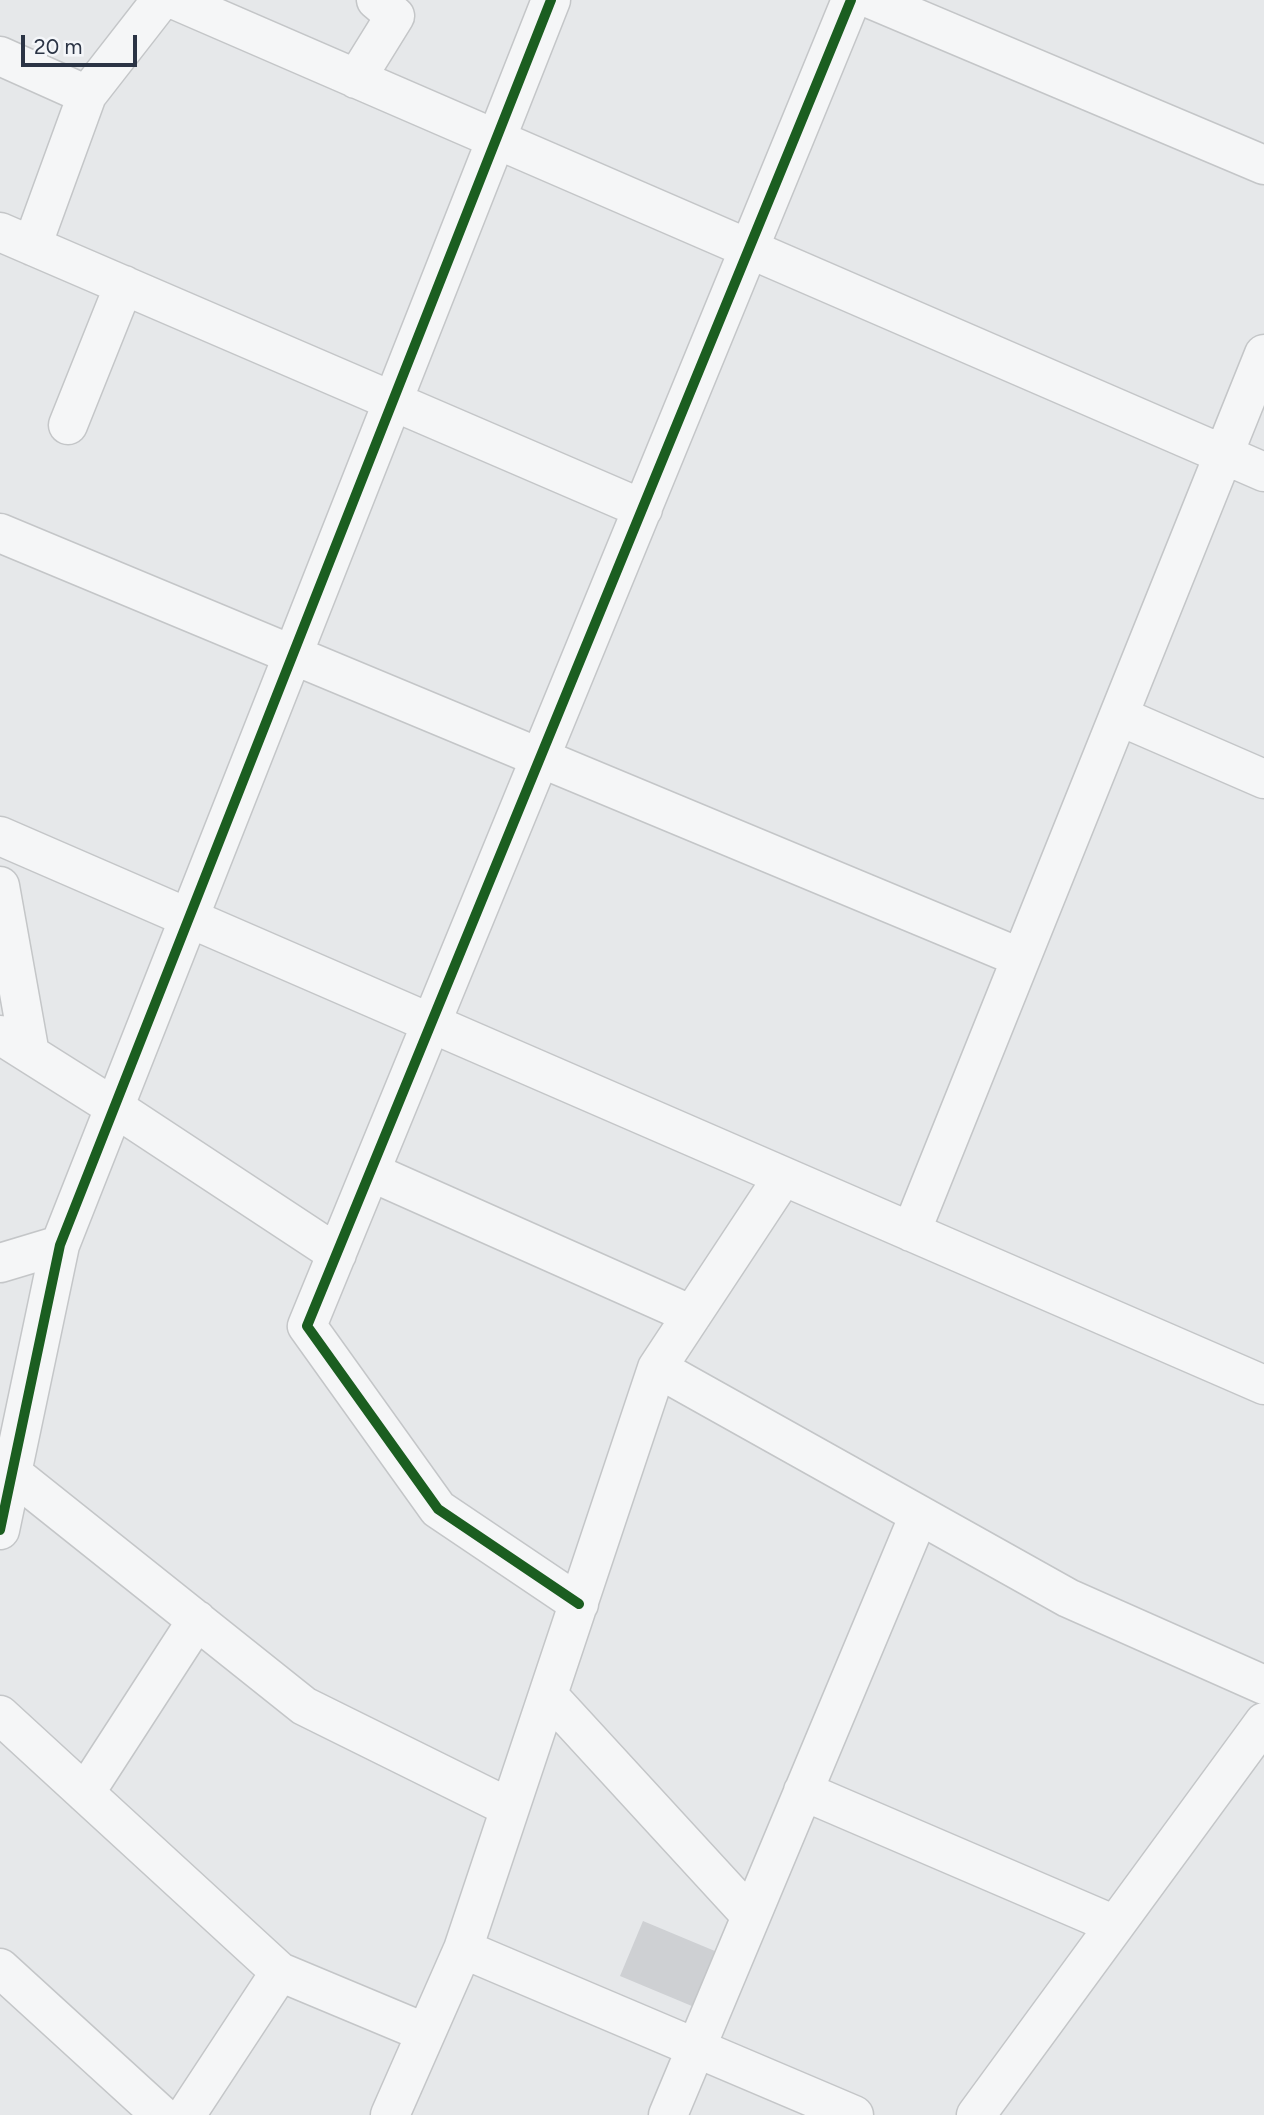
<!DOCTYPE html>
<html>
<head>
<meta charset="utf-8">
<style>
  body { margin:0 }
  #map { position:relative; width:1264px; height:2115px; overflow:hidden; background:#e6e8ea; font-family:Figtree,sans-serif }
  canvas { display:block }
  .scale { position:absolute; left:21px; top:35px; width:116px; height:32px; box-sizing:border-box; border:4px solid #2b3445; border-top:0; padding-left:9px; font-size:21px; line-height:24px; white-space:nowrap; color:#2b3445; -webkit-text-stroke:5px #f4f6f9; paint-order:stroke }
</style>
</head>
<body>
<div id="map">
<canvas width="1264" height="2115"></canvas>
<div class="scale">20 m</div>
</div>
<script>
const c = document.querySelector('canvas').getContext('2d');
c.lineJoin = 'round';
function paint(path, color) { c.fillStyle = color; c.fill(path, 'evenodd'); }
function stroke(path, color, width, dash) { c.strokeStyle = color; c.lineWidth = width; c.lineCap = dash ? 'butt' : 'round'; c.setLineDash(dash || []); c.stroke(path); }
paint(new Path2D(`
  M 643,1921 L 722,1954 L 699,2009 L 620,1976 Z`), '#ced0d3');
const minor = new Path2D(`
  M 175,0 L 1264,472
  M 873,0 L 1264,165
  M 0,56 L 87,95
  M 356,79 L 395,16 L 376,0
  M 0,232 L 643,509
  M 32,246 L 87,95 L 161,0
  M 68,425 L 124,285
  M 0,533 L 1021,958
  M 1119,716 L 1264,779
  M 0,836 L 1264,1385
  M 0,886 L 30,1054
  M 0,1035 L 114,1107 L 337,1254
  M 371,1172 L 692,1315
  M 911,1232 L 1264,354
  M 0,1263 L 60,1245
  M 657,1368 L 1068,1598 L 1264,1685
  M 12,1473 L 304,1706 L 510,1808
  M 0,1530 L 60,1245 L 551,0
  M 579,1604 L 438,1509 L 307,1326 L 851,0
  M 548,1695 L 751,1916
  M 0,1715 L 280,1972 L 426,2033
  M 803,1791 L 1115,1925
  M 85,1793 L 197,1620
  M 463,1949 L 854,2115
  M 0,1968 L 161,2115
  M 186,2115 L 280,1972
  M 390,2115 L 463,1949 L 657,1368 L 783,1177
  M 668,2115 L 919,1515
  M 976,2115 L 1264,1722`);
stroke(minor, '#c4c6c8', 41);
stroke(minor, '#f5f6f7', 38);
stroke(new Path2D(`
  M 0,1530 L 60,1245 L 551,0
  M 579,1604 L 438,1509 L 307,1326 L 851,0`), '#1b5e20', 10);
</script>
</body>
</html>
